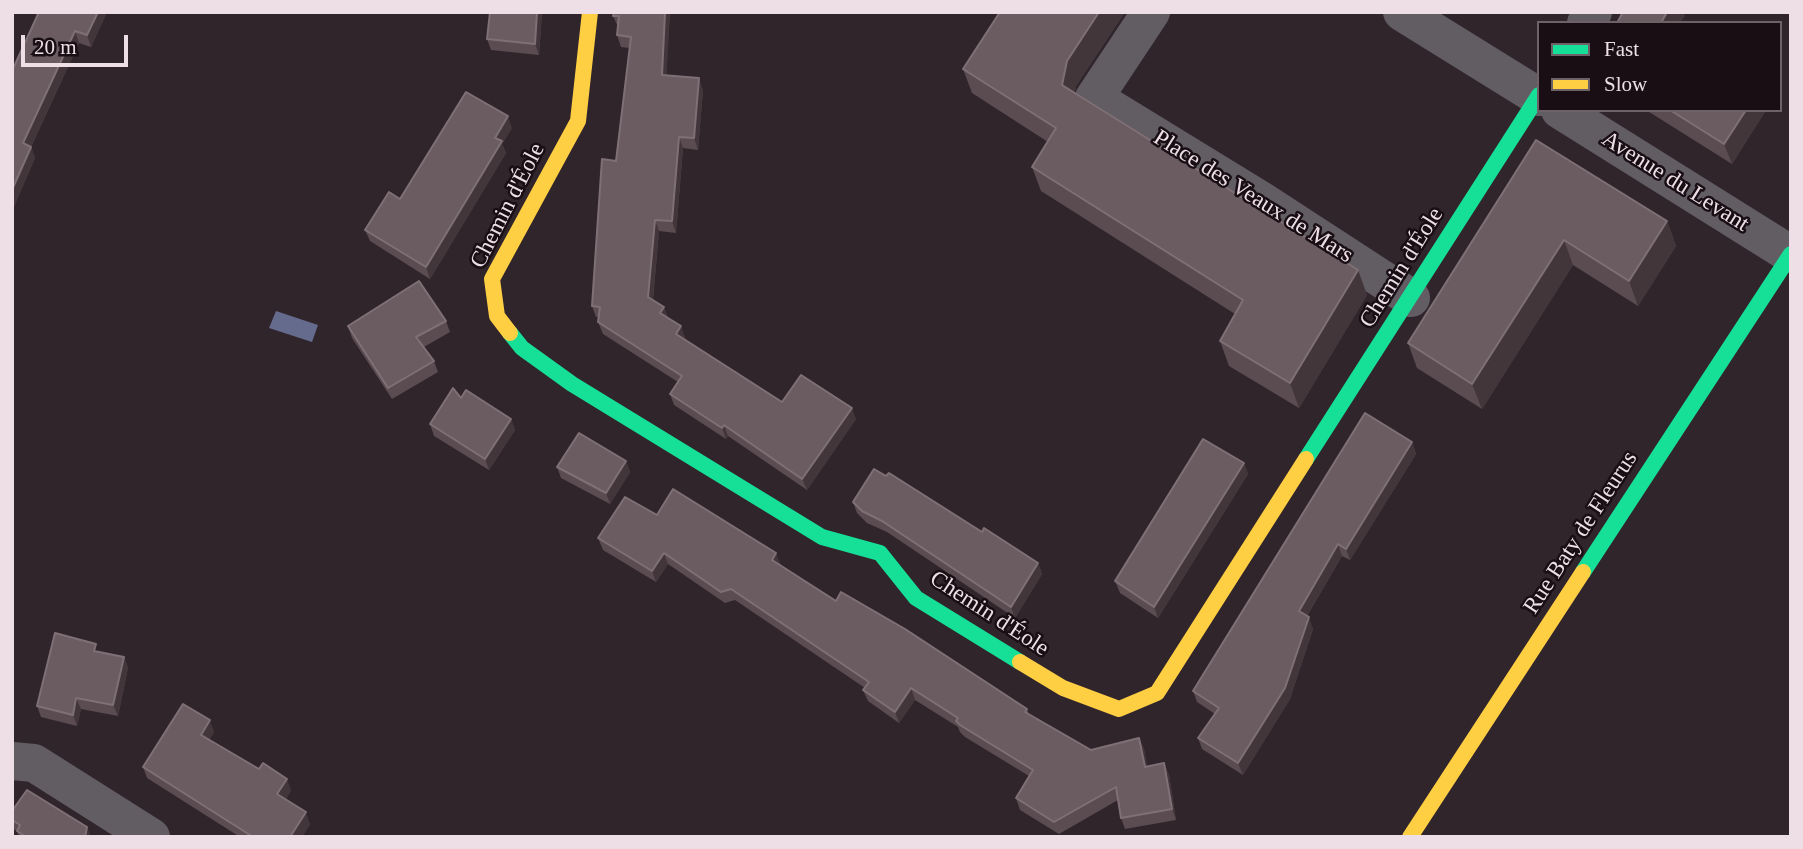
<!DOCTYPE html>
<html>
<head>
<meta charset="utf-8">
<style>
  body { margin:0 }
  #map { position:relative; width:1803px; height:849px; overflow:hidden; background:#31252c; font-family:Georgia,serif }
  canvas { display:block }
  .frame { position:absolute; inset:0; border:14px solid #eedfe7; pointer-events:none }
  .legend { position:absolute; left:1537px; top:21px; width:245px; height:91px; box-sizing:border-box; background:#180e13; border:2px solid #6e6268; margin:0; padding:9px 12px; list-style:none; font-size:21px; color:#eedfe7 }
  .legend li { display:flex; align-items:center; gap:14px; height:35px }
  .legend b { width:35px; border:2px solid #6e6268 }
  .scale { position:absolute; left:21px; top:35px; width:107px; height:32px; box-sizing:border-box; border:4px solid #eedfe7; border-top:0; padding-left:9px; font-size:21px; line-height:24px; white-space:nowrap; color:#eedfe7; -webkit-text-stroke:5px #180e13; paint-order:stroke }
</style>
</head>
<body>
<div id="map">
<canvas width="1803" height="849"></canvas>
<div class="frame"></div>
<ul class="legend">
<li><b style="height:9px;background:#16e098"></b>Fast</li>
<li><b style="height:9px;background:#ffcf43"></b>Slow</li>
</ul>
<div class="scale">20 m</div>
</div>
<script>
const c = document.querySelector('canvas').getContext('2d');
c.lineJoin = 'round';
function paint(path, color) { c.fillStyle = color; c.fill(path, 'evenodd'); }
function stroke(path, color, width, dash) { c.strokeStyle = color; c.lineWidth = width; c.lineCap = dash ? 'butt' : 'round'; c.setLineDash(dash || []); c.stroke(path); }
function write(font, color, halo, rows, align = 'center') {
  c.font = font + ' Georgia,serif'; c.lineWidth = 5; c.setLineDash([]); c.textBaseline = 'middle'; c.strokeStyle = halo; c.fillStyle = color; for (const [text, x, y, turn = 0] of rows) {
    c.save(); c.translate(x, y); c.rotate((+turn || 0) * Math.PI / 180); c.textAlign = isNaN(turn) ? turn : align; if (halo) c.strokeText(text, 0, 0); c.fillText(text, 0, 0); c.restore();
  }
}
paint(new Path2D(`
  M 276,311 L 318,325 L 312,342 L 269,328 Z`), '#656b8d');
stroke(new Path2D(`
  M 1151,12 L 1094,98 L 1262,201 L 1411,298
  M 1402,12 L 1539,97
  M 1586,23 L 1593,12
  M 1560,110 L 1790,254
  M 12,761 L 34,763 L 151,837`), '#615d63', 38);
stroke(new Path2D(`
  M 510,333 L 522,348 L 572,384 L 822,537 L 880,553 L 916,598 L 1020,662
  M 1306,459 L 1539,95
  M 1583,572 L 1791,254`), '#16e098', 16);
stroke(new Path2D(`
  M 510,333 L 497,316 L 492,279 L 578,121 L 590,12
  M 1020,662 L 1063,688 L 1119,709 L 1157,693 L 1306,459
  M 1410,837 L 1583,572`), '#ffcf43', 16);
paint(new Path2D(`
  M 39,12 L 107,12 L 91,47 L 79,43 L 31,147 L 35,158 L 12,211 Z
  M 490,12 L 542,12 L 539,55 L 491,50 L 487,39 Z
  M 670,12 L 666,76 L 703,90 L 698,150 L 683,148 L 676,233 L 659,231 L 653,300 L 664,307 L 668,318 L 685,337 L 684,339 L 782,402 L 856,419 L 807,490 L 728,436 L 726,439 L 674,405 L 670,394 L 678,382 L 603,334 L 598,322 L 599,317 L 596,317 L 592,306 L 616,161 L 630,48 L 621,47 L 617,35 L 618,27 L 613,16 Z
  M 1000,12 L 1125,12 L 1076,86 L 1075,92 L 1358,270 L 1367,295 L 1299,408 L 1229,366 L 1220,341 L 1235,314 L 1041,191 L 1032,167 L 1048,142 L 972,93 L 963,69 Z
  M 1646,110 L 1766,110 L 1732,164 Z
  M 512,128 L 502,144 L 506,153 L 430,279 L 370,241 L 365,230 Z
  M 1536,140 L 1667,221 L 1676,246 L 1638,306 L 1573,265 L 1482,409 L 1417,368 L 1408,343 Z
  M 446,321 L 450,332 L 424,347 L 434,361 L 438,372 L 392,399 L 352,338 L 348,326 Z
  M 461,398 L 511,419 L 515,430 L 489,470 L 434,436 L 430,424 Z
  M 1412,442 L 1416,454 L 1350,560 L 1342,556 L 1307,616 L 1313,629 L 1290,699 L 1243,775 L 1202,749 L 1198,738 L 1215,714 L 1197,702 L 1193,691 Z
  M 626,461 L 630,472 L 610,504 L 561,478 L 557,467 Z
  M 1244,463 L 1248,474 L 1158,618 L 1120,593 L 1115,581 Z
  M 886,476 L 982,532 L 1038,563 L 1042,574 L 1015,618 L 887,532 L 867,523 L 857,513 L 853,502 Z
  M 657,515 L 780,565 L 836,601 L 1027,709 L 1029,714 L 1091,750 L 1139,738 L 1144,749 L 1147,767 L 1164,763 L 1169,775 L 1176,820 L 1125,829 L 1121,818 L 1118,800 L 1059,834 L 1020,810 L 1016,798 L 1029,776 L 965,737 L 960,732 L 958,727 L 915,700 L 899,723 L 868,701 L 863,690 L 865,688 L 735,600 L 725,603 L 668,564 L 656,582 L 603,550 L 598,538 Z
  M 99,652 L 124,657 L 128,668 L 118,716 L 81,709 L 77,726 L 41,717 L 37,706 Z
  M 214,732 L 209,740 L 291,790 L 286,799 L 310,824 L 302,837 L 240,837 L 147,778 L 143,767 Z
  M 12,811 L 91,837 L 19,837 L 17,831 L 12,828 Z`), '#5a4c50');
paint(new Path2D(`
  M 98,12 L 107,12 L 91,47 L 87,35 Z
  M 537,12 L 542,12 L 539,55 L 535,44 Z
  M 665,12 L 670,12 L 666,87 L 662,75 Z
  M 1099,12 L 1125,12 L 1076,86 L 1071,109 L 1062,85 L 1067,61 Z
  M 1667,12 L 1683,12 L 1685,16 L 1680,23 L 1661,23 Z
  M 75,31 L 79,43 L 27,155 L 23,143 Z
  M 699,78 L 703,90 L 698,150 L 694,138 Z
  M 1746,110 L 1766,110 L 1732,164 L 1724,144 Z
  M 508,116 L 512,128 L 502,144 L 506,153 L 430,279 L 426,267 L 495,138 Z
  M 679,137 L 683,148 L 676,233 L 672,221 Z
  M 31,147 L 35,158 L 12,211 L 12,190 Z
  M 655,220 L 659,231 L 652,308 L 648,297 Z
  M 1667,221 L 1676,246 L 1638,306 L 1629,281 Z
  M 1564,240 L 1573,265 L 1482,409 L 1472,384 Z
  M 1358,270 L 1367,295 L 1299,408 L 1290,383 Z
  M 664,307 L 668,318 L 660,313 Z
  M 681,326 L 685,337 L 680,345 L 676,334 Z
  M 852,408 L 856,419 L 807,490 L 802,479 Z
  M 511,419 L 515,430 L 489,470 L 485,459 Z
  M 724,425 L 728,436 L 726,439 L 722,428 Z
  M 1412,442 L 1416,454 L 1350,560 L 1346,549 Z
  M 626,461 L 630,472 L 610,504 L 606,493 Z
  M 1244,463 L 1248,474 L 1158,618 L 1154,607 Z
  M 1338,544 L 1342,556 L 1303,622 L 1299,611 Z
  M 664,553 L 668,564 L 656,582 L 652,571 Z
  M 776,553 L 781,565 L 772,560 Z
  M 1038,563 L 1042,574 L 1015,618 L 1011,607 Z
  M 1309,617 L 1313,629 L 1290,699 L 1243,775 L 1238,763 Z
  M 124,657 L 128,668 L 118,716 L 113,705 Z
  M 911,688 L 915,700 L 899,723 L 895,712 Z
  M 76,698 L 81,709 L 77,726 L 73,715 Z
  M 210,720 L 214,732 L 205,747 L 201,735 Z
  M 1139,738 L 1144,749 L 1150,778 L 1145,767 Z
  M 1164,763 L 1169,775 L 1176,820 L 1172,809 Z
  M 287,779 L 291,790 L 282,805 L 277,794 Z
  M 306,812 L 310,824 L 302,837 L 290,837 Z
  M 87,827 L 91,837 L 85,837 Z`), '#43363b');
const building = new Path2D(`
  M 39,12 L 98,12 L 87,35 L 75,31 L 23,143 L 31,147 L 12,190 L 12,71 Z
  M 490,12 L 537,12 L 535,44 L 487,39 Z
  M 614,12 L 665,12 L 662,75 L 699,78 L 694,138 L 679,137 L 672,221 L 655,220 L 648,297 L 664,307 L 660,313 L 681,326 L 676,334 L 782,402 L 801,375 L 852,408 L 802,479 L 724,425 L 722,428 L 670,394 L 682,376 L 598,322 L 600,307 L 592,306 L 602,159 L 616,161 L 631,37 L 617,35 L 619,16 L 613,16 Z
  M 1000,12 L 1099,12 L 1067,61 L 1062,85 L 1358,270 L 1290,383 L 1220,341 L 1243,300 L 1032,167 L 1056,128 L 963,69 Z
  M 1623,12 L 1667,12 L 1661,23 L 1617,23 Z
  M 466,92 L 508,116 L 495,138 L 502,141 L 426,267 L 365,230 L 389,192 L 400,199 Z
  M 1670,110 L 1746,110 L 1724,144 Z
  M 1536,140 L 1667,221 L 1629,281 L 1564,240 L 1472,384 L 1408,343 Z
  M 419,281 L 446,321 L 416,337 L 434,361 L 388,388 L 348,326 Z
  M 453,388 L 461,398 L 466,390 L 511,419 L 485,459 L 430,424 Z
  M 1365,413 L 1412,442 L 1346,549 L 1338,544 L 1299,611 L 1309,617 L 1285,688 L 1238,763 L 1198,738 L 1219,708 L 1193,691 Z
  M 579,433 L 626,461 L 606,493 L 557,467 Z
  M 1203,439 L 1244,463 L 1154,607 L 1115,581 Z
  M 874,469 L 886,476 L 889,473 L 982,532 L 984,528 L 1038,563 L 1011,607 L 882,521 L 862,511 L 853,502 Z
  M 673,489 L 776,553 L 772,560 L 836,601 L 841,592 L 905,629 L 1027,709 L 1025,712 L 1091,750 L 1139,738 L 1145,767 L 1164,763 L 1172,809 L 1121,818 L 1116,787 L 1054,822 L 1016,798 L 1033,770 L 960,725 L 956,721 L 958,718 L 911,688 L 895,712 L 863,690 L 869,682 L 731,589 L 721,592 L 664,553 L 652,571 L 598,538 L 625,497 L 657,515 Z
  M 55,633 L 96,644 L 94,651 L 124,657 L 113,705 L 76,698 L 73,715 L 37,706 Z
  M 183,704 L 210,720 L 201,735 L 259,769 L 263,763 L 287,779 L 277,794 L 306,812 L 290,837 L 253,837 L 143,767 Z
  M 27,790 L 87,827 L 85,837 L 26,837 L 17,831 L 20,825 L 12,820 L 12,811 Z`);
paint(building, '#6a5c61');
stroke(building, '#7f7076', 2);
write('23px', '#eedfe7', '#180e13', [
  ["Avenue du Levant",1675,182,32],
  ["Place des Veaux de Mars",1253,197,32],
  ["Chemin d'Éole",508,206,-63],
  ["Chemin d'Éole",1402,268,-58],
  ["Rue Baty de Fleurus",1581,533,-57],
  ["Chemin d'Éole",989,614,33]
]);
</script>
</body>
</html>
